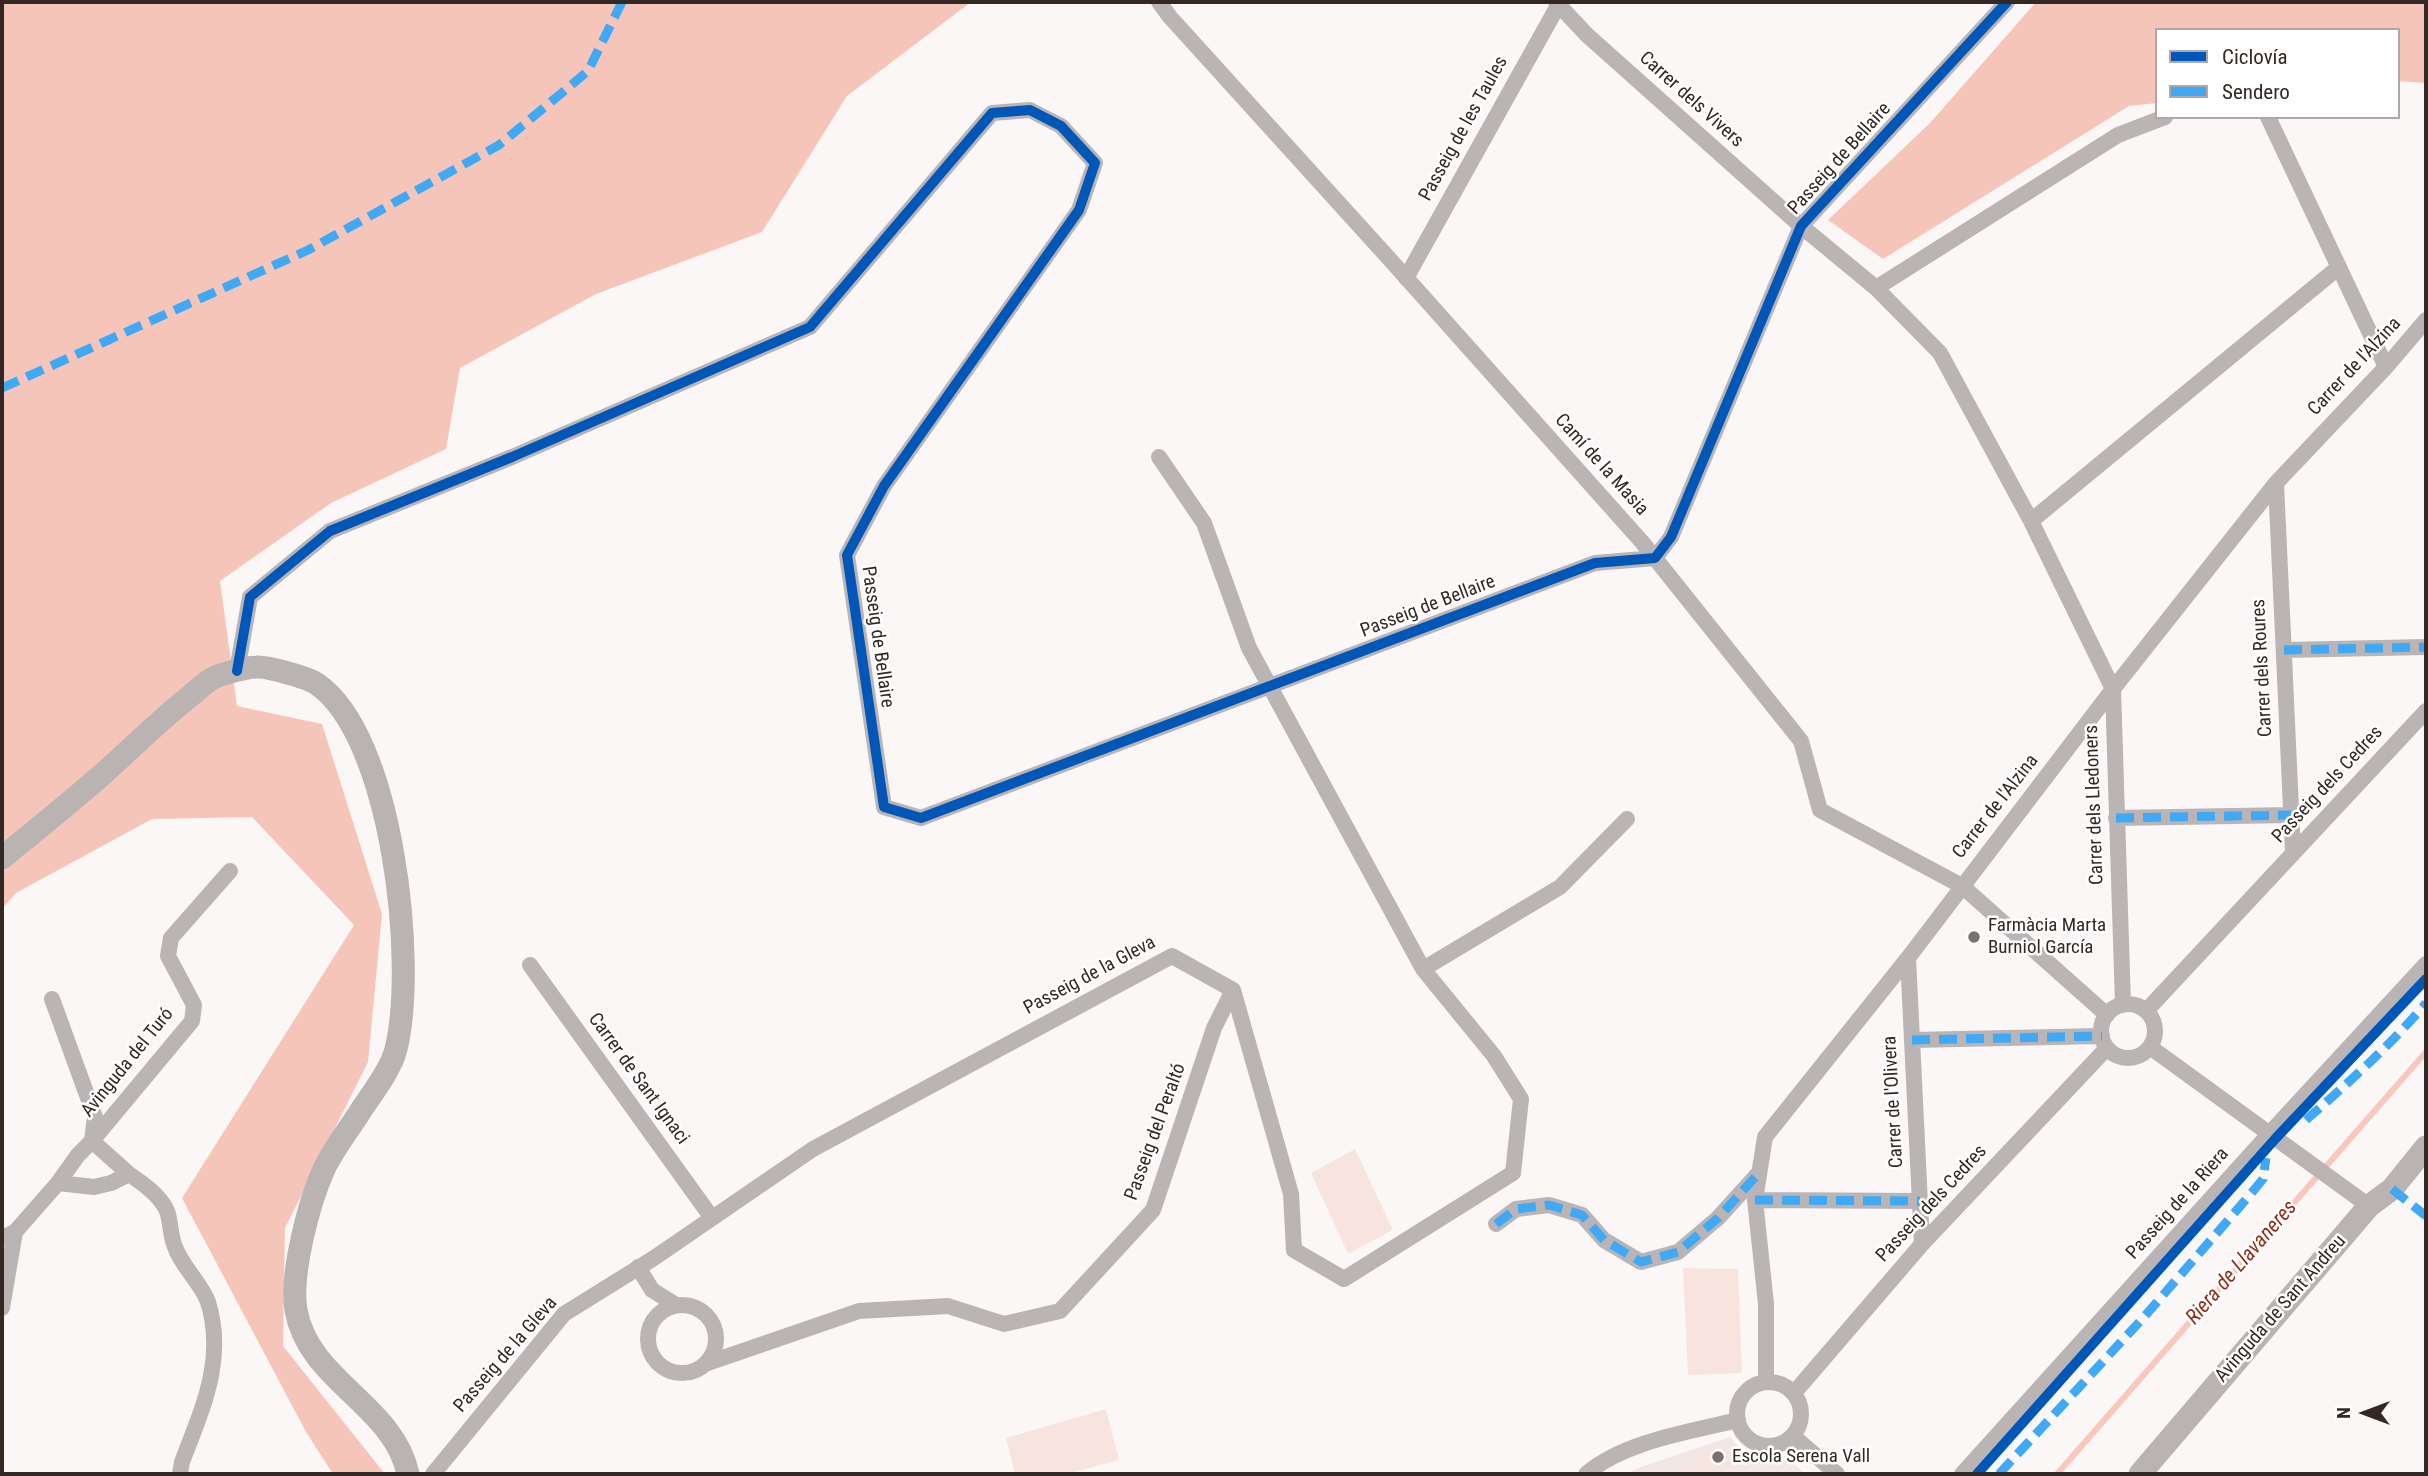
<!DOCTYPE html>
<html>
<head>
<meta charset="utf-8">
<style>
  body { margin:0 }
  #map { position:relative; width:2428px; height:1476px; overflow:hidden; background:#fbf7f6; font-family:"Roboto Condensed",sans-serif }
  canvas { display:block }
  .frame { position:absolute; inset:0; border:4px solid #342825; pointer-events:none }
  .legend { position:absolute; left:2155px; top:28px; width:245px; height:91px; box-sizing:border-box; background:#fff; border:2px solid #aea9a8; margin:0; padding:9px 12px; list-style:none; font-size:21px; color:#342825 }
  .legend li { display:flex; align-items:center; gap:14px; height:35px }
  .legend b { width:35px; border:2px solid #aea9a8 }
  .north { position:absolute; left:2330px; top:1378px; width:70px; height:70px; -webkit-text-stroke:5px #fff; paint-order:stroke; rotate:270deg; font-size:19px; font-weight:700; line-height:28px; text-align:center; color:#342825 }
  .north::after { content:''; display:block; margin:auto; width:24px; height:32px; background:#342825; clip-path:polygon(50% 0,100% 100%,50% 72%,0 100%) }
</style>
</head>
<body>
<div id="map">
<canvas width="2428" height="1476"></canvas>
<div class="frame"></div>
<ul class="legend">
<li><b style="height:9px;background:#0057b8"></b>Ciclovía</li>
<li><b style="height:9px;background:#3fa9f5"></b>Sendero</li>
</ul>
<div class="north">N</div>
</div>
<script>
const c = document.querySelector('canvas').getContext('2d');
c.lineJoin = 'round';
function paint(path, color) { c.fillStyle = color; c.fill(path, 'evenodd'); }
function stroke(path, color, width, dash) { c.strokeStyle = color; c.lineWidth = width; c.lineCap = dash ? 'butt' : 'round'; c.setLineDash(dash || []); c.stroke(path); }
function write(font, color, halo, rows, align = 'center') {
  c.font = font + ' "Roboto Condensed",sans-serif'; c.lineWidth = 5; c.setLineDash([]); c.textBaseline = 'middle'; c.strokeStyle = halo; c.fillStyle = color; for (const [text, x, y, turn = 0] of rows) {
    c.save(); c.translate(x, y); c.rotate((+turn || 0) * Math.PI / 180); c.textAlign = isNaN(turn) ? turn : align; if (halo) c.strokeText(text, 0, 0); c.fillText(text, 0, 0); c.restore();
  }
}
paint(new Path2D(`
  M 1730,1437 L 1744,1453 L 1791,1461 L 1805,1474 L 1627,1474 L 1638,1468 Z`), '#f2e7e4');
paint(new Path2D(`
  M 1355,1149 L 1393,1230 L 1348,1254 L 1311,1173 Z
  M 1683,1268 L 1738,1269 L 1742,1373 L 1688,1375 Z
  M 1106,1409 L 1119,1460 L 1067,1474 L 1015,1474 L 1006,1438 Z
  M 1707,1451 L 1725,1474 L 1680,1474 Z`), '#f8e4df');
paint(new Path2D(`
  M 2,2 L 971,2 L 847,96 L 762,232 L 596,294 L 460,368 L 446,449 L 331,503 L 220,581 L 237,706 L 322,724 L 382,914 L 368,1062 L 285,1228 L 283,1346 L 385,1474 L 333,1474 L 306,1432 L 182,1198 L 354,925 L 252,817 L 152,819 L 16,893 L 2,909 Z
  M 2036,2 L 2426,2 L 2426,83 L 2398,81 L 2398,30 L 2157,30 L 2157,103 L 2129,106 L 1883,259 L 1828,220 L 1930,123 Z`), '#f6c5ba');
stroke(new Path2D(`
  M 2057,1474 L 2426,1052`), '#fac7bb', 6);
stroke(new Path2D(`
  M 1159,2 L 1170,17 L 1394,264 L 1642,542 L 1801,741 L 1820,810 L 1962,886 L 2107,1015
  M 1556,2 L 1587,35 L 1801,226 L 1876,288 L 1940,353 L 2031,521 L 2113,689 L 2123,1005
  M 2268,117 L 2386,367
  M 1406,278 L 1560,2
  M 1876,288 L 2118,135 L 2165,117
  M 2276,483 L 2293,852
  M 2031,521 L 2339,267
  M 2284,650 L 2426,647
  M 237,671 L 250,597 L 330,531 L 512,457 L 810,327 L 992,113 L 1030,110 L 1061,126 L 1095,163 L 1079,210 L 884,486 L 847,555 L 884,807 L 921,818 L 1595,563 L 1655,558 L 1671,537 L 1801,226 L 2007,2
  M 2116,818 L 2291,815
  M 1908,958 L 1922,1244
  M 530,965 L 712,1218
  M 1423,969 L 1560,887 L 1627,819
  M 52,999 L 95,1117 L 92,1141
  M2101 1031a27 27 0 1 1 54 0a27 27 0 1 1-54 0Z
  M 2146,1011 L 2426,711
  M 1912,1040 L 2102,1036
  M 2150,1047 L 2369,1206
  M 92,1141 L 192,1021 L 194,1005 L 168,956 L 171,938 L 230,871
  M 92,1141 L 129,1174 L 111,1183 L 94,1187 L 58,1183 L 78,1155 Z
  M 129,1174 C 142,1183 160,1195 167,1211 C 171,1222 170,1236 175,1247 C 182,1267 202,1284 208,1302 C 226,1360 202,1409 182,1462 L 180,1474
  M 1755,1200 L 1920,1201
  M 1496,1224 L 1516,1209 L 1549,1205 L 1582,1215 L 1604,1240 L 1641,1262 L 1678,1252 L 1718,1218 L 1758,1174
  M 2,1238 L 15,1232 L 58,1183
  M 638,1267 L 652,1290 L 676,1305
  M648 1339a34 34 0 1 1 68 0a34 34 0 1 1-68 0Z
  M 2,1308 L 15,1232
  M 705,1364 L 859,1311 L 948,1306 L 1004,1324 L 1060,1311 L 1153,1210 L 1214,1028 L 1233,990
  M1737 1414a32 32 0 1 1 64 0a32 32 0 1 1-64 0Z
  M 1766,1382 L 1766,1304 L 1755,1200 L 1765,1137 L 1908,958 L 2113,689 L 2276,483 L 2386,367 L 2426,320
  M 1794,1393 L 1922,1244 L 2107,1048
  M 1793,1436 L 1837,1474
  M 433,1474 L 564,1314 L 654,1258 L 813,1149 L 1172,956 L 1233,990 L 1291,1194 L 1294,1250 L 1344,1279 L 1513,1173 L 1521,1099 L 1494,1056 L 1423,969 L 1249,648 L 1204,523 L 1159,457
  M 1586,1474 C 1625,1441 1689,1432 1738,1420
  M 1962,1474 L 2269,1134 L 2426,964`), '#bab5b4', 16);
stroke(new Path2D(`
  M 2,858 C 36,830 71,802 104,773 C 134,746 162,718 194,693 C 202,686 210,678 220,675 C 231,672 245,667 257,667 C 266,666 309,678 317,684 C 393,736 417,964 396,1049 C 391,1070 370,1096 358,1115 C 347,1132 333,1150 324,1169 C 309,1202 290,1274 296,1310 C 308,1381 394,1405 408,1474
  M 2140,1474 L 2369,1206 L 2392,1189 L 2426,1147`), '#b9b3b2', 23);
stroke(new Path2D(`
  M 2,388 L 308,250 L 499,145 L 588,71 L 622,2
  M 2284,650 L 2426,647
  M 2116,818 L 2291,815
  M 1912,1040 L 2102,1036
  M 2306,1120 C 2348,1083 2390,1046 2426,1003
  M 2392,1189 L 2426,1216
  M 1755,1200 L 1920,1201
  M 1496,1224 L 1516,1209 L 1549,1205 L 1582,1215 L 1604,1240 L 1641,1262 L 1678,1252 L 1718,1218 L 1758,1174
  M 1999,1474 L 2144,1317 L 2249,1196 L 2263,1179 L 2266,1158`), '#3fa9f5', 9, [18, 9]);
stroke(new Path2D(`
  M 237,671 L 250,597 L 330,531 L 512,457 L 810,327 L 992,113 L 1030,110 L 1061,126 L 1095,163 L 1079,210 L 884,486 L 847,555 L 884,807 L 921,818 L 1595,563 L 1655,558 L 1671,537 L 1801,226 L 2007,2
  M 1977,1474 L 2276,1138 L 2426,979`), '#0057b8', 10);
for (const [x, y, r, color] of [
  [1974,937,7,"#7a706e"],
  [1718,1457,7,"#7a706e"]
]) { const dot = new Path2D(); dot.arc(x, y, r, 0, 2 * Math.PI); c.fillStyle = color; c.fill(dot); stroke(dot, '#fff', 2.5); }
write('19px', '#342825', '#fff', [
  ["Carrer dels Vivers",1691,100,42],
  ["Passeig de les Taules",1464,129,-61],
  ["Passeig de Bellaire",1840,159,-48],
  ["Carrer de l'Alzina",2355,367,-47],
  ["Camí de la Masia",1601,465,48],
  ["Passeig de Bellaire",1428,607,-21],
  ["Passeig de Bellaire",877,637,82],
  ["Carrer dels Roures",2263,668,-93],
  ["Passeig dels Cedres",2328,785,-47],
  ["Carrer dels Lledoners",2095,805,-92],
  ["Carrer de l'Alzina",1996,807,-52],
  ["Passeig de la Gleva",1090,976,-28],
  ["Avinguda del Turó",128,1063,-51],
  ["Carrer de Sant Ignaci",638,1079,54],
  ["Carrer de l'Olivera",1894,1102,-93],
  ["Passeig del Peraltó",1156,1132,-70],
  ["Passeig dels Cedres",1932,1204,-47],
  ["Passeig de la Riera",2178,1204,-48],
  ["Avinguda de Sant Andreu",2281,1309,-49],
  ["Passeig de la Gleva",506,1355,-49]
]);
write('19px', '#342825', '#fff', [
  ["Farmàcia Marta",1988,926],
  ["Burniol García",1988,948],
  ["Escola Serena Vall",1732,1457]
], 'left');
write('italic 21px', '#912f19', '#fff', [
  ["Riera de Llavaneres",2242,1263,-49]
]);
</script>
</body>
</html>
